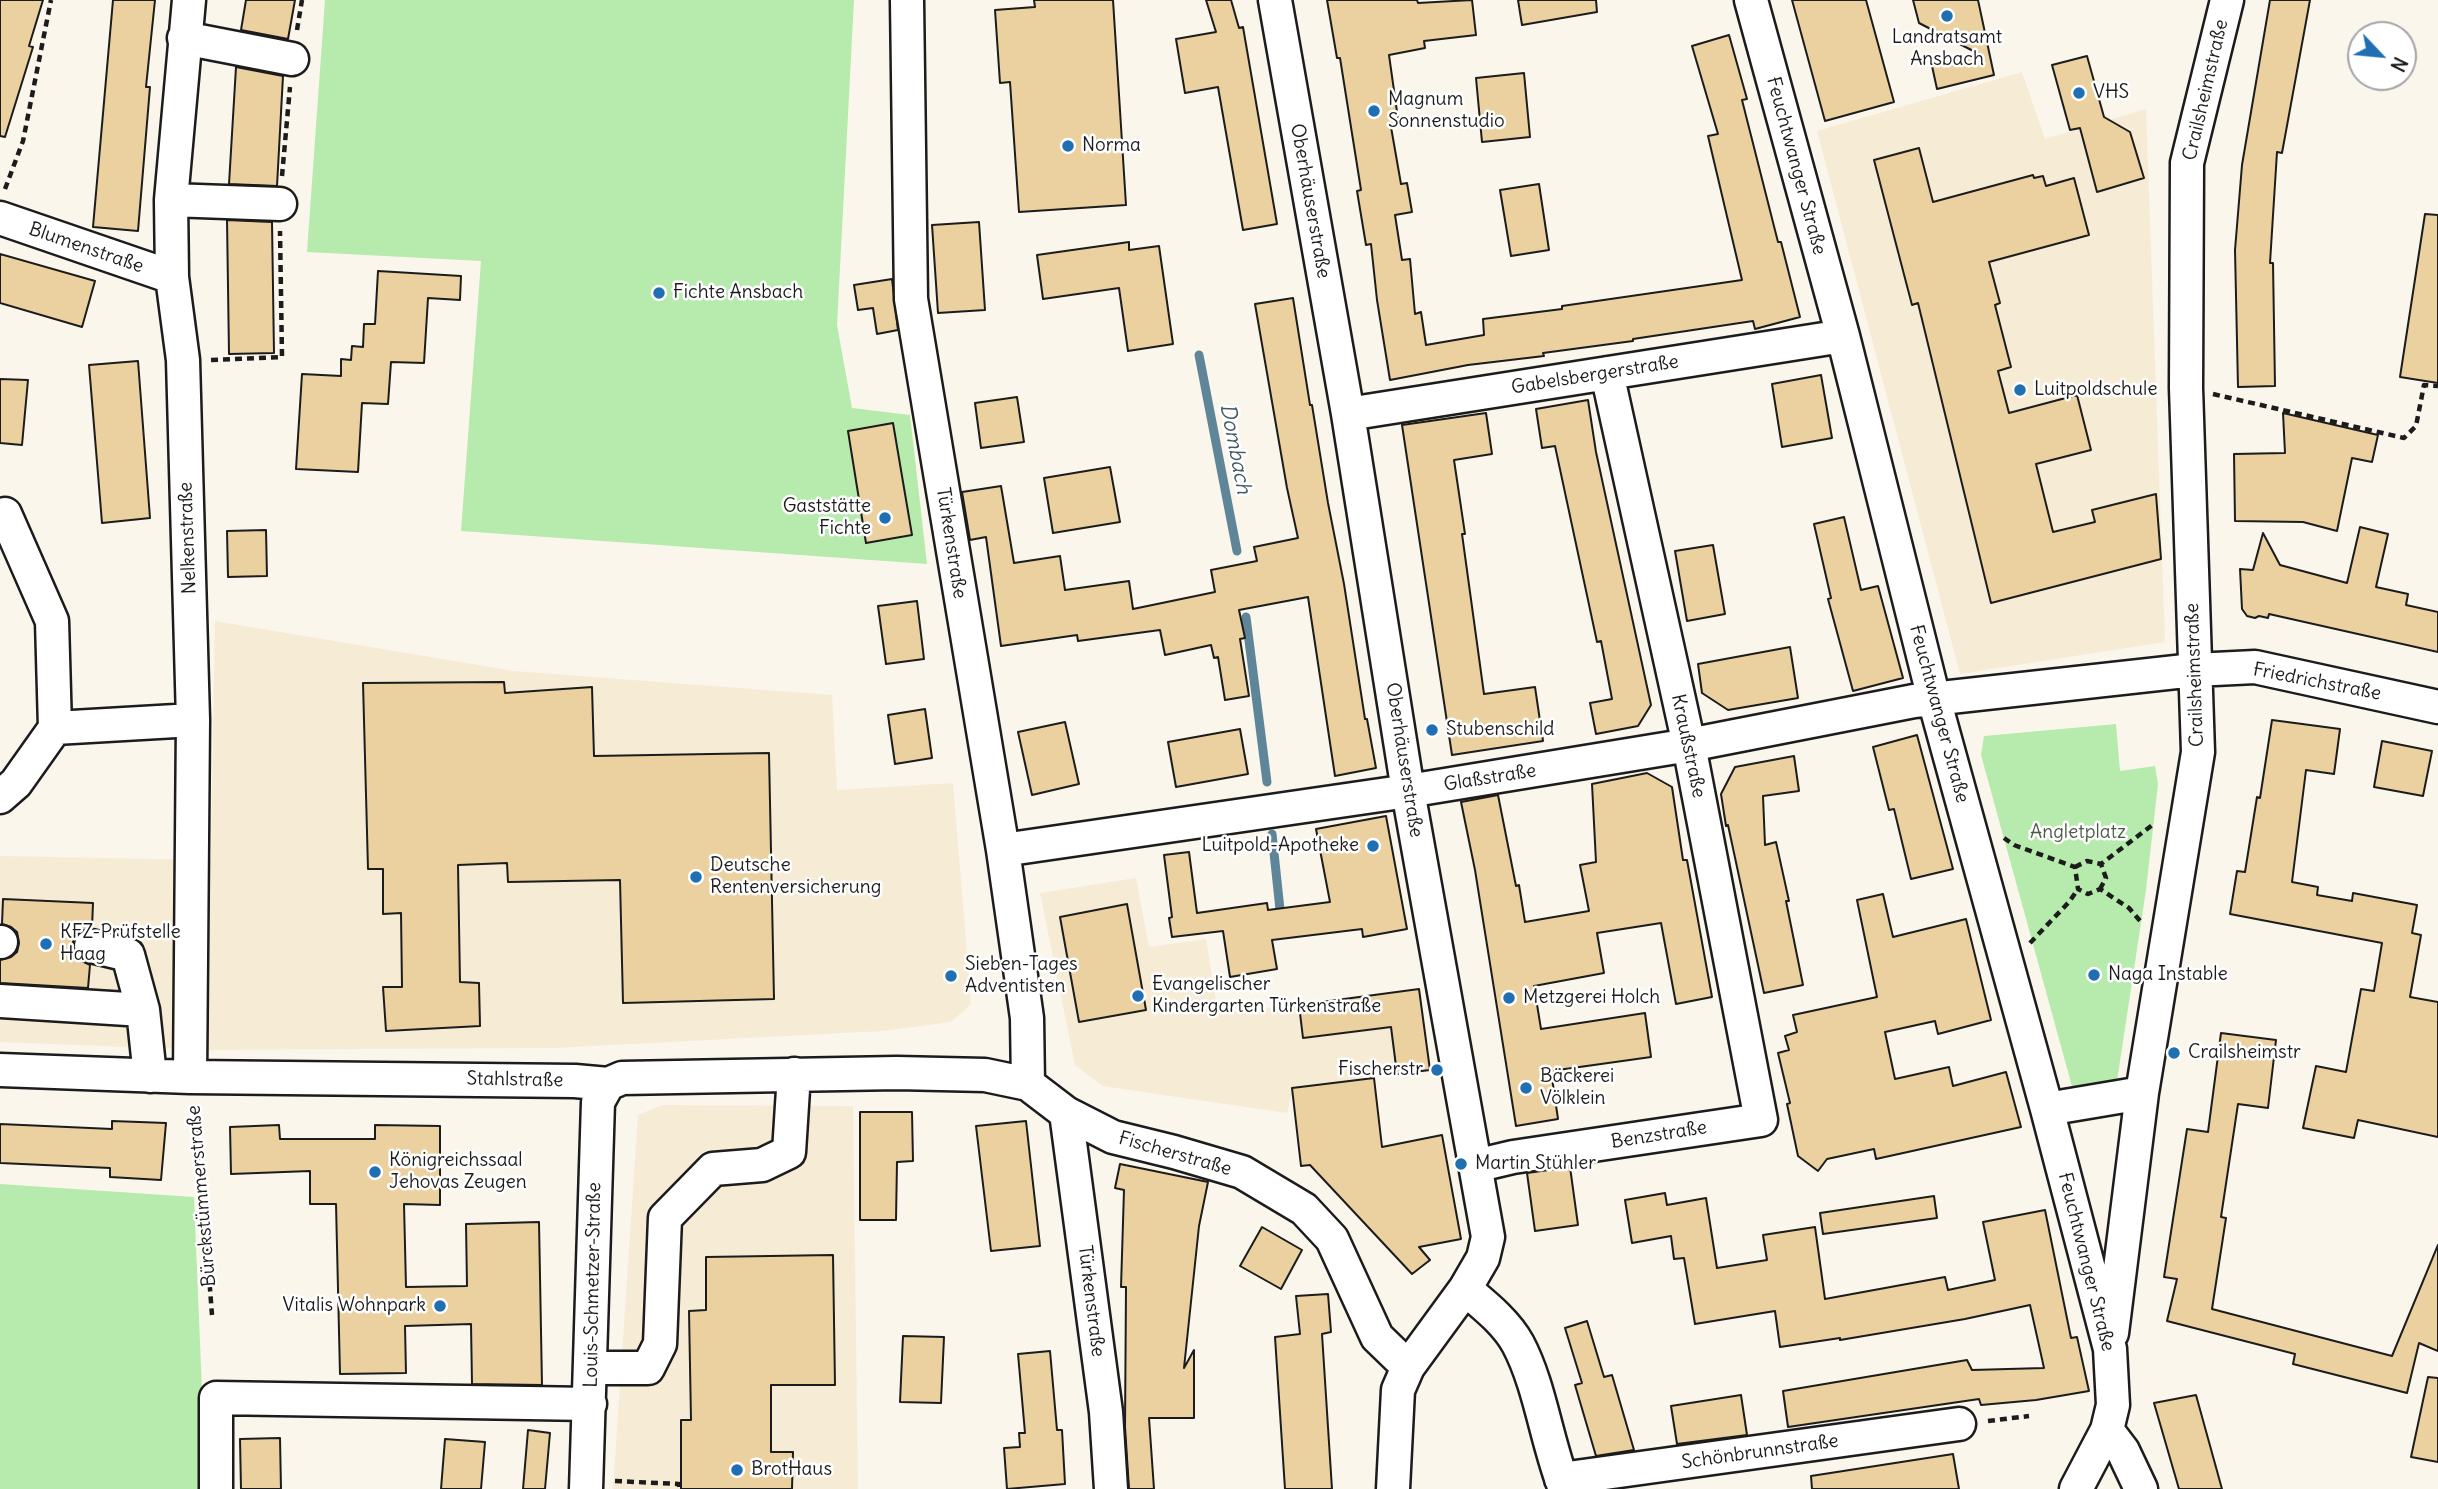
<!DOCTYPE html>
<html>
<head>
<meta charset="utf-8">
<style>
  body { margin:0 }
  #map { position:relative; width:2438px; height:1489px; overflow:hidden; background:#fbf6ec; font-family:Delius,sans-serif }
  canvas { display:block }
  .north { position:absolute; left:2347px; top:21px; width:70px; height:70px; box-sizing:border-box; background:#fff; border:2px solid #a4a4a4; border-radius:50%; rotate:116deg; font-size:19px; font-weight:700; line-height:28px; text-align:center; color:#1c1c1c }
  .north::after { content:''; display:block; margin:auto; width:24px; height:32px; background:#1f6fb2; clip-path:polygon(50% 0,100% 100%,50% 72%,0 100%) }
</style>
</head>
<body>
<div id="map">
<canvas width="2438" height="1489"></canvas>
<div class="north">N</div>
</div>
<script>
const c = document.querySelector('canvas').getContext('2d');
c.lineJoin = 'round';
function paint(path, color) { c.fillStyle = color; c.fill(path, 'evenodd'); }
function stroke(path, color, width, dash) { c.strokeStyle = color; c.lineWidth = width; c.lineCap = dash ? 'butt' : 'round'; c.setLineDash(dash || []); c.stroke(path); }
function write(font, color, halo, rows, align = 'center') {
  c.font = font + ' Delius,sans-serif'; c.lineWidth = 5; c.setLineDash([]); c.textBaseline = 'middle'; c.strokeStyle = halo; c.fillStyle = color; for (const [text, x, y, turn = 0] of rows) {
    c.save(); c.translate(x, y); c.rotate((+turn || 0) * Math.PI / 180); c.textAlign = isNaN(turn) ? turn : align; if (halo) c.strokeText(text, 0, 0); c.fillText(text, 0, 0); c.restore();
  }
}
paint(new Path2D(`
  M 2022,72 L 2045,139 L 2146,109 L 2165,642 L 1960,674 L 1817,131 Z
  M 215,621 L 514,671 L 832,695 L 837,790 L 953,783 L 971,1004 L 951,1022 L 883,1031 L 554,1048 L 208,1050 L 0,1042 L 0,856 L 211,860 Z
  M 1136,878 L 1149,947 L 1206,939 L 1218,1014 L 1386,994 L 1397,1074 L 1293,1088 L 1287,1113 L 1102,1086 L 1075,1065 L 1040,893 Z
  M 663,1105 L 853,1106 L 858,1489 L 613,1489 L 638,1115 Z`), '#f6ebd5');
paint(new Path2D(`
  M 325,0 L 854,0 L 837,325 L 852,408 L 910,415 L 927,564 L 461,531 L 481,261 L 307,252 Z
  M 2116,724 L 2120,771 L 2155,766 L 2158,784 L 2146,890 L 2117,1081 L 2073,1090 L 1981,755 L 1984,736 Z
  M 0,1184 L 194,1197 L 206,1489 L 0,1489 Z`), '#b6ebad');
stroke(new Path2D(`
  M 1199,355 L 1237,551
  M 1246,617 L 1267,782
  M 1272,834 L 1281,919`), '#5e8698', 9);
const building = new Path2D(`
  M 0,0 L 43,0 L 29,46 L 33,47 L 5,137 L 0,136 Z
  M 113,0 L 155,0 L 146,87 L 150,87 L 138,231 L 93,227 Z
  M 246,0 L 295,0 L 288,39 L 241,30 Z
  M 1034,0 L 1113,0 L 1126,205 L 1019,212 L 1010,82 L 1000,83 L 995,10 L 1035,7 Z
  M 1206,0 L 1231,0 L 1239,28 L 1243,27 L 1277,224 L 1243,230 L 1218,87 L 1185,93 L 1176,39 L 1216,32 Z
  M 1327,0 L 1417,0 L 1418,3 L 1472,0 L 1476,35 L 1424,41 L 1425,48 L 1389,55 L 1399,126 L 1391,127 L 1401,184 L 1407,183 L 1412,212 L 1395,215 L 1402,260 L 1410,259 L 1415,314 L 1421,312 L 1426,345 L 1484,335 L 1483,319 L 1562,309 L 1562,306 L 1742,280 L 1708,136 L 1718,134 L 1692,46 L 1729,35 L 1747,99 L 1742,100 L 1778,242 L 1781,242 L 1800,317 L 1755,329 L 1753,321 L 1633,339 L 1633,341 L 1543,353 L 1544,356 L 1468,365 L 1390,380 L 1377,300 L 1371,244 L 1366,245 L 1357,191 L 1361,190 L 1340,58 L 1337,58 Z
  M 1518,0 L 1596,0 L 1597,12 L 1522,25 Z
  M 1792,0 L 1866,0 L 1894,102 L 1825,121 Z
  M 1913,0 L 1978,0 L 1994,75 L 1937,89 L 1932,66 L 1981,55 L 1919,23 Z
  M 2270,0 L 2310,0 L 2282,153 L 2277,152 L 2270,263 L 2273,263 L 2275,386 L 2238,387 L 2235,250 L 2242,165 Z
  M 2087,56 L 2104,117 L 2130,132 L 2144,178 L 2097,192 L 2080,128 L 2070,130 L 2052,65 Z
  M 236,67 L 283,76 L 277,186 L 229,184 Z
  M 1524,73 L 1530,137 L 1482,142 L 1476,78 Z
  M 1919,148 L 1933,202 L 2033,175 L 2034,178 L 2043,176 L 2046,186 L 2074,178 L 2089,235 L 1989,262 L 2000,303 L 1995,305 L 2011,367 L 1998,371 L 2009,413 L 2077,395 L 2091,450 L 2036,464 L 2053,532 L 2095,522 L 2092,510 L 2156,494 L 2161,559 L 1991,603 L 1918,303 L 1912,305 L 1874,160 Z
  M 1539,184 L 1549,250 L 1511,256 L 1500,190 Z
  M 2425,214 L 2438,215 L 2438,383 L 2400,377 Z
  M 227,220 L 272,222 L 274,353 L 229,354 Z
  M 979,222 L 985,310 L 938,313 L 932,225 Z
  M 1129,242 L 1129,250 L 1159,246 L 1173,344 L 1128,351 L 1119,288 L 1043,299 L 1037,255 Z
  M 0,254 L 95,281 L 82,327 L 0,303 Z
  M 378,271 L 461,276 L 460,300 L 428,298 L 424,363 L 391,362 L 388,404 L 362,403 L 358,472 L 296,469 L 302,374 L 341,376 L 341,359 L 351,360 L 352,346 L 363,347 L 364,324 L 375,324 Z
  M 892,279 L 898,330 L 877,334 L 873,308 L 858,310 L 854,285 Z
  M 1293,298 L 1310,405 L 1312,405 L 1328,503 L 1344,584 L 1365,719 L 1367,719 L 1376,768 L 1335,776 L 1308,597 L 1239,610 L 1245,638 L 1240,639 L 1249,696 L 1225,700 L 1218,657 L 1214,658 L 1211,645 L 1165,655 L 1160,630 L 1078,641 L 1077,635 L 1001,646 L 986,537 L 970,540 L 962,492 L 1001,486 L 1014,563 L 1060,556 L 1065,590 L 1129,581 L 1133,609 L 1215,592 L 1211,570 L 1257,561 L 1254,547 L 1298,538 L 1287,488 L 1255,304 Z
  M 138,361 L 150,518 L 102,523 L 89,365 Z
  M 1821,375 L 1832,438 L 1782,447 L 1772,384 Z
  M 0,379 L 28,380 L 22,445 L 0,443 Z
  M 1017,397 L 1024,442 L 981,448 L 975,403 Z
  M 1588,400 L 1596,452 L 1651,705 L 1638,726 L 1596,734 L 1590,703 L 1612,699 L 1601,641 L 1597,642 L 1555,446 L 1542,448 L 1536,409 Z
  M 1486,413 L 1492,454 L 1454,460 L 1465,534 L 1462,534 L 1484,694 L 1535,687 L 1543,741 L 1452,755 L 1402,425 Z
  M 2283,413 L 2378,435 L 2372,462 L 2352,458 L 2337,531 L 2303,522 L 2235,521 L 2234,454 L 2285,453 Z
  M 893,423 L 912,535 L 866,543 L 848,431 Z
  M 1110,467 L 1120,522 L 1053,533 L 1044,478 Z
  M 1844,517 L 1861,590 L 1878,586 L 1903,678 L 1853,691 L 1828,599 L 1831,598 L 1814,524 Z
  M 2360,527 L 2388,534 L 2376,587 L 2408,594 L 2406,605 L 2438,612 L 2438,652 L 2269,614 L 2268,618 L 2259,616 L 2255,618 L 2247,616 L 2242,609 L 2240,569 L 2253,570 L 2263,533 L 2280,565 L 2347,583 Z
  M 266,530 L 267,576 L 228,577 L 227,531 Z
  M 1713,545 L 1725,614 L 1687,621 L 1675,551 Z
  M 917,601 L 924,659 L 886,664 L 878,606 Z
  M 1790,647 L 1798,698 L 1728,710 L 1702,693 L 1698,664 Z
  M 504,682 L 505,693 L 592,687 L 594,756 L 769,753 L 774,999 L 623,1003 L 620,880 L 508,882 L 507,863 L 458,865 L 460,982 L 479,983 L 480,1026 L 386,1031 L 383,987 L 402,987 L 401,913 L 383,914 L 383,869 L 368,869 L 363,683 Z
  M 925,709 L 932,758 L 895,764 L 888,715 Z
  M 2272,720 L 2340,729 L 2334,774 L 2306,770 L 2292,882 L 2318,887 L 2317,895 L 2352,901 L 2353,893 L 2417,905 L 2412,933 L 2421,935 L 2410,997 L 2438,1002 L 2438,1137 L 2358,1120 L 2354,1138 L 2303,1128 L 2316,1066 L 2346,1072 L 2361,989 L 2374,991 L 2382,943 L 2230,914 L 2237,871 L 2245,872 L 2257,797 L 2260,798 Z
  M 1065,722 L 1079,784 L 1032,795 L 1018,732 Z
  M 1240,729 L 1248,774 L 1176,787 L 1168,742 Z
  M 1917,735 L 1953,869 L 1911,879 L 1894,809 L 1889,810 L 1873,747 Z
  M 2382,741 L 2432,751 L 2423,796 L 2374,787 Z
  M 1794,756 L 1799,791 L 1763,796 L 1765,845 L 1776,842 L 1789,901 L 1786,901 L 1803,985 L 1764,993 L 1728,825 L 1726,826 L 1721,794 L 1735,767 Z
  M 1647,773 L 1672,787 L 1683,860 L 1687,860 L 1712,997 L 1676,1004 L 1661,923 L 1597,933 L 1604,973 L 1534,986 L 1541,1029 L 1645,1013 L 1651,1057 L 1551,1071 L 1558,1119 L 1516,1126 L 1475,870 L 1461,802 L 1498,795 L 1516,886 L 1519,885 L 1525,922 L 1589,911 L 1580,865 L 1596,862 L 1592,784 Z
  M 1386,816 L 1407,929 L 1363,937 L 1362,929 L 1272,940 L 1277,969 L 1230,977 L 1223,931 L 1172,937 L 1169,918 L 1172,917 L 1164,855 L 1189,852 L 1197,913 L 1267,903 L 1268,910 L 1330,902 L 1316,829 Z
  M 1883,894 L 1893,937 L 1966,919 L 1991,1020 L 1938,1034 L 1935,1021 L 1885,1032 L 1895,1079 L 1949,1067 L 1953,1086 L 2006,1072 L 2021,1127 L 1876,1159 L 1874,1149 L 1827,1159 L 1818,1171 L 1798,1156 L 1787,1104 L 1790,1103 L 1778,1053 L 1789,1050 L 1785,1036 L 1797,1032 L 1793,1015 L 1877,997 L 1857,900 Z
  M 3,899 L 93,903 L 92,928 L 78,933 L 73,942 L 73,950 L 78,959 L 90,965 L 88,988 L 0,983 L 0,960 L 11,957 L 17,952 L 19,943 L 17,932 L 11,927 L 2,924 Z
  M 1127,904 L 1146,1010 L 1079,1022 L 1060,917 Z
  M 1419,989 L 1430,1070 L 1397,1074 L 1391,1027 L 1303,1038 L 1299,1005 Z
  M 2221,1033 L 2276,1040 L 2268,1108 L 2238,1104 L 2221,1217 L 2226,1218 L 2212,1309 L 2392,1356 L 2438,1245 L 2438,1351 L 2419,1343 L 2407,1393 L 2293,1364 L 2295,1354 L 2167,1321 L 2177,1279 L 2164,1277 L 2187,1129 L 2208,1132 Z
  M 1374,1078 L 1382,1147 L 1442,1135 L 1461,1239 L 1419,1247 L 1430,1260 L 1412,1274 L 1310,1165 L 1301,1166 L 1292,1088 Z
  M 860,1112 L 912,1112 L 913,1161 L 897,1162 L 896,1220 L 860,1220 Z
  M 112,1121 L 166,1123 L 161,1180 L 110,1177 L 110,1168 L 0,1163 L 0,1124 L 112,1129 Z
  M 1026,1121 L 1040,1246 L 991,1251 L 976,1126 Z
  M 279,1125 L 280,1139 L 375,1139 L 375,1125 L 440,1126 L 440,1205 L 404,1204 L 406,1287 L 467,1286 L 466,1224 L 539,1222 L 542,1385 L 472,1384 L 471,1324 L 405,1326 L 406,1373 L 340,1374 L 336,1204 L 310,1204 L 310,1171 L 231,1174 L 230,1127 Z
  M 1120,1164 L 1208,1182 L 1199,1226 L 1184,1368 L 1194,1350 L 1194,1418 L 1149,1418 L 1154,1489 L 1129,1489 L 1125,1427 L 1126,1287 L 1121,1287 L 1124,1190 L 1115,1188 Z
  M 1570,1167 L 1578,1225 L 1535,1231 L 1527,1173 Z
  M 1665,1193 L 1667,1205 L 1706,1198 L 1717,1268 L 1767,1260 L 1763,1235 L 1815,1227 L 1825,1299 L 1945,1277 L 1948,1290 L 1995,1280 L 1983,1222 L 2045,1210 L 2071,1338 L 2077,1337 L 2089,1391 L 2036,1400 L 1981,1405 L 1979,1399 L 1788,1427 L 1783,1391 L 1967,1360 L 1972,1370 L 2044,1368 L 2030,1305 L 1965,1319 L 1840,1340 L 1840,1338 L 1780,1347 L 1775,1311 L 1695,1324 L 1684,1258 L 1674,1259 L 1671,1236 L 1632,1243 L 1625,1200 Z
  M 1934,1196 L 1937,1218 L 1823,1234 L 1820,1213 Z
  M 1262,1227 L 1302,1250 L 1281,1289 L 1240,1266 Z
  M 833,1255 L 835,1385 L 771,1385 L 771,1452 L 793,1452 L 792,1489 L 681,1489 L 681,1420 L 691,1420 L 689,1311 L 706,1310 L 706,1257 Z
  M 1328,1294 L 1331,1332 L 1322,1334 L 1332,1489 L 1285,1489 L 1275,1337 L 1300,1334 L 1296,1296 Z
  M 1587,1321 L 1604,1377 L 1612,1375 L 1634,1450 L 1596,1456 L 1575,1385 L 1582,1383 L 1565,1328 Z
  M 903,1336 L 944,1337 L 941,1403 L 900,1402 Z
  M 1050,1351 L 1057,1430 L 1062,1430 L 1065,1484 L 1007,1489 L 1004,1448 L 1020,1447 L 1019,1433 L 1025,1433 L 1018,1354 Z
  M 2428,1377 L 2438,1378 L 2438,1462 L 2411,1457 Z
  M 1741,1395 L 1747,1435 L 1677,1444 L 1671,1406 Z
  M 2196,1395 L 2222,1489 L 2179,1489 L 2154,1403 Z
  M 528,1430 L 550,1433 L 545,1489 L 523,1489 Z
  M 280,1438 L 281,1489 L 241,1489 L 240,1439 Z
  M 445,1439 L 485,1442 L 481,1489 L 441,1489 Z
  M 1953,1454 L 1959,1489 L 1812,1489 L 1811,1476 Z`);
paint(building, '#ebd0a0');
stroke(building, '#1c1c1c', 2);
const minor = new Path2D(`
  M 189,0 L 171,200 L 172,277 L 183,360 L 193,720 L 190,1077
  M 907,0 L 911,299 L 1003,850 L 1027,1018 L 1028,1084
  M 1275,0 L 1348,414 L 1408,791 L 1488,1237 L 1483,1258 L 1465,1289 L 1408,1367 L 1398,1390 L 1393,1489
  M 1751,0 L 1843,336 L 1934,699 L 2047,1109 L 2110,1349 L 2113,1405 L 2107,1430 L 2076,1489
  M 184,38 L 292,59
  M 171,200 L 280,204
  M 0,218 L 172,277
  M 1348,414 L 1843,336
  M 5,514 L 52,621 L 55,728
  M 0,797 L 16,783 L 55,728 L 193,720
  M 1003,850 L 1408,791 L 1689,745 L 1914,701 L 2194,670 L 2255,667 L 2438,707
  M 0,942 L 1,942
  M 91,946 L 128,955 L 143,1010 L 150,1076
  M 0,1001 L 143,1010
  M 0,1070 L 190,1077 L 575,1081 L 608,1084 L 622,1078 L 897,1073 L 985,1075 L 1028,1084 L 1066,1113 L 1113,1137 L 1174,1152 L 1242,1172 L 1304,1209 L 1332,1239 L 1377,1337 L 1408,1367
  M 2047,1109 L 2142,1093
  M 1066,1113 L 1106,1412 L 1111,1489
  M 1475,1166 L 1513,1157 L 1761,1120 L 1689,745 L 1607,373
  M 1465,1289 C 1484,1305 1506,1322 1518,1344 C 1540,1385 1547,1444 1565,1489
  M 2112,1333 L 2142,1093 L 2198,752 L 2186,388 L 2187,163 L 2227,0
  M 590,1368 L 648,1368 L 660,1344 L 665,1218 L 713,1169 L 762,1165 L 789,1152 L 794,1074
  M 2107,1430 L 2123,1451 L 2141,1489
  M 1561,1479 L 1959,1424
  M 216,1489 L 216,1398 L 590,1404
  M 586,1489 L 598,1102 L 608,1084`);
stroke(minor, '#1c1c1c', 37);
stroke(new Path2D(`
  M 297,30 L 302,0
  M 282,176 L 290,87
  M 5,189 L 23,141 L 51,0
  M 211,360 L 282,357 L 280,231
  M 2213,394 L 2404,438 L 2416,426 L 2424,385 L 2438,386
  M 2004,838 L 2014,845 L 2075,867 L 2078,889 L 2088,894 L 2100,889 L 2129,908 L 2141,922
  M 2075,867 L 2087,861 L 2101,864 L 2155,823
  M 2100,889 L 2106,878 L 2101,864
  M 2030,943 L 2069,902 L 2078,889
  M 196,1105 L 212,1315
  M 1988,1421 L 2029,1416
  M 615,1481 L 679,1484 L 679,1489`), '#1c1c1c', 4.5, [7, 5]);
stroke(minor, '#fff', 32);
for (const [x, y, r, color] of [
  [1947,16,7,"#1f6fb2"],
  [2079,93,7,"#1f6fb2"],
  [1374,111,7,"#1f6fb2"],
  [1068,146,7,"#1f6fb2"],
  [659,293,7,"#1f6fb2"],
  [2020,390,7,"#1f6fb2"],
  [885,518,7,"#1f6fb2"],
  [1432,730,7,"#1f6fb2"],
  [1373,846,7,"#1f6fb2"],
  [696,877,7,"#1f6fb2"],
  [46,944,7,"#1f6fb2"],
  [2094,975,7,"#1f6fb2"],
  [951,976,7,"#1f6fb2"],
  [1138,996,7,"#1f6fb2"],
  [1509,998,7,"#1f6fb2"],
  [2174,1053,7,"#1f6fb2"],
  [1437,1070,7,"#1f6fb2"],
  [1526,1088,7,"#1f6fb2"],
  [1461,1164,7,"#1f6fb2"],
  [375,1172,7,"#1f6fb2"],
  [440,1306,7,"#1f6fb2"],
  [737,1470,7,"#1f6fb2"]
]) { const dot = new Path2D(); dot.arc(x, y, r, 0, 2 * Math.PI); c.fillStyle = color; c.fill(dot); stroke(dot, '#fff', 2.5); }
write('19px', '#1c1c1c', '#fff', [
  ["Landratsamt",1947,38,"center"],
  ["Ansbach",1947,60,"center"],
  ["VHS",2093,93],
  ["Magnum",1388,100],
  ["Sonnenstudio",1388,122],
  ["Norma",1082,146],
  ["Fichte Ansbach",673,293],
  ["Luitpoldschule",2034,390],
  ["Gaststätte",871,507,"right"],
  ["Fichte",871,529,"right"],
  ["Stubenschild",1446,730],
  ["Luitpold-Apotheke",1359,846,"right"],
  ["Deutsche",710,866],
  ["Rentenversicherung",710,888],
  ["KFZ-Prüfstelle",60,933],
  ["Haag",60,955],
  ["Sieben-Tages",965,965],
  ["Adventisten",965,987],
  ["Naga Instable",2108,975],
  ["Evangelischer",1152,985],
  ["Kindergarten Türkenstraße",1152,1007],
  ["Metzgerei Holch",1523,998],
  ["Crailsheimstr",2188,1053],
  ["Fischerstr",1423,1070,"right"],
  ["Bäckerei",1540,1077],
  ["Völklein",1540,1099],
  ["Königreichssaal",389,1161],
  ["Jehovas Zeugen",389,1183],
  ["Martin Stühler",1475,1164],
  ["Vitalis Wohnpark",426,1306,"right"],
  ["BrotHaus",751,1470]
], 'left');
write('19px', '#1c1c1c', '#fff', [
  ["Crailsheimstraße",2206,90,-77],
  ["Feuchtwanger Straße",1796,166,75],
  ["Oberhäuserstraße",1310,201,80],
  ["Blumenstraße",86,248,19],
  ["Gabelsbergerstraße",1595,375,-9],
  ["Nelkenstraße",188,538,-92],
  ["Türkenstraße",951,543,81],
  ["Crailsheimstraße",2195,675,-92],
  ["Friedrichstraße",2317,682,11],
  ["Feuchtwanger Straße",1939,714,75],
  ["Kraußstraße",1688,746,78],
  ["Oberhäuserstraße",1404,760,81],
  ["Glaßstraße",1490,778,-9],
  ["Stahlstraße",515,1080,1],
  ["Benzstraße",1659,1135,-9],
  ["Fischerstraße",1175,1154,16],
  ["Bürckstümmerstraße",202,1196,-95],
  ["Feuchtwanger Straße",2086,1262,76],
  ["Louis-Schmetzer-Straße",593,1285,-89],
  ["Türkenstraße",1091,1301,83],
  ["Schönbrunnstraße",1760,1452,-8]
]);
write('19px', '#4a5a48', '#fff', [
  ["Angletplatz",2078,833]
]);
write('italic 21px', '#425a64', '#fff', [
  ["Dombach",1235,449,79]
]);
</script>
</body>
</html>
